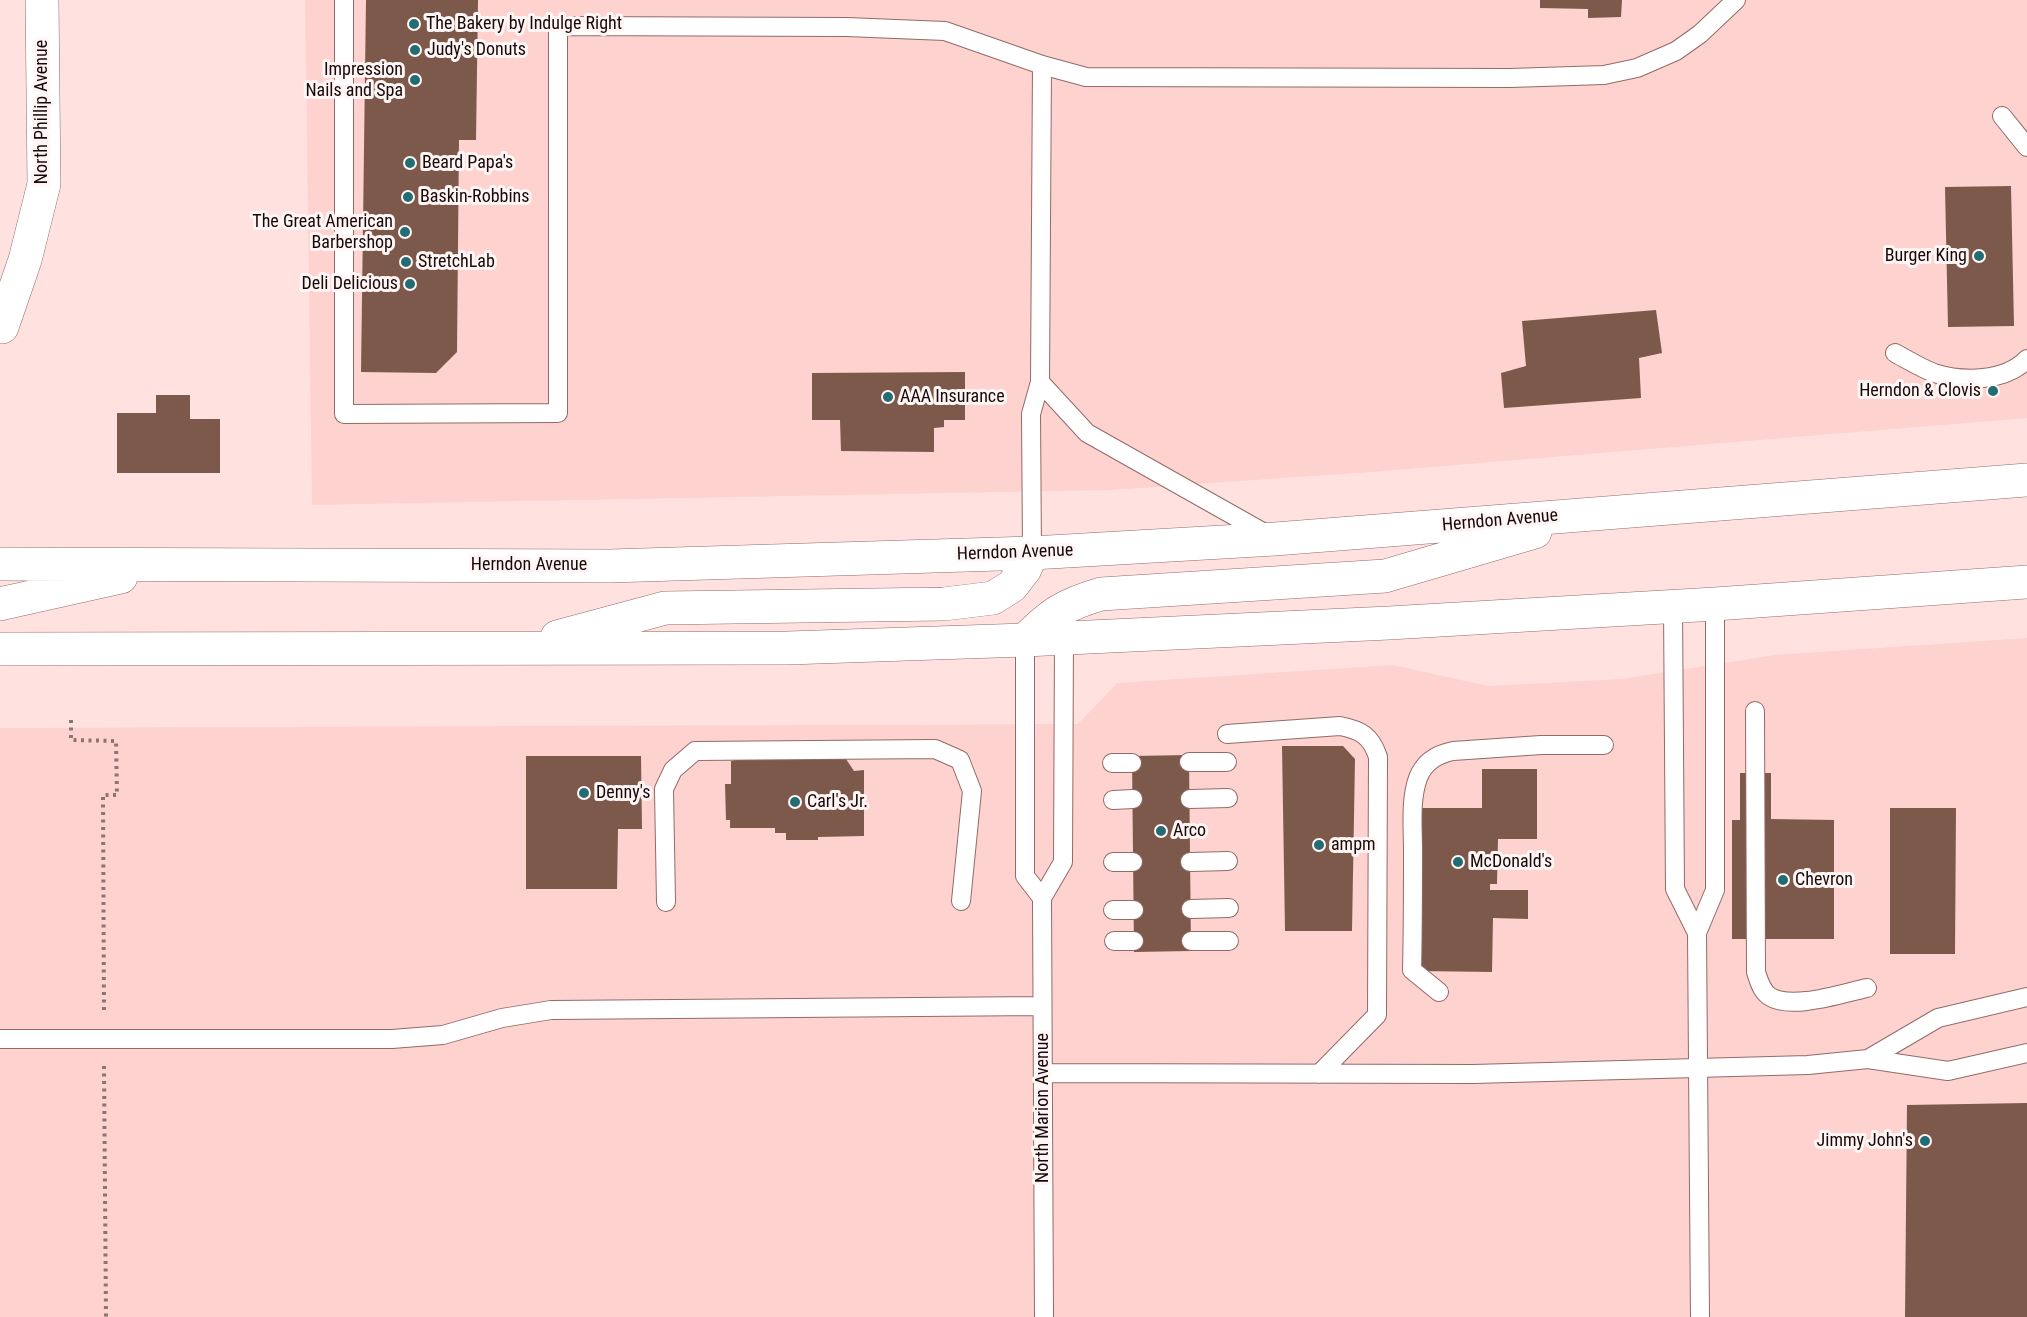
<!DOCTYPE html>
<html>
<head>
<meta charset="utf-8">
<style>
  body { margin:0 }
  canvas { display:block; background:#ffe2e0 }
</style>
</head>
<body>
<canvas width="2027" height="1317"></canvas>
<script>
const c = document.querySelector('canvas').getContext('2d');
c.lineJoin = 'round';
function paint(path, color) { c.fillStyle = color; c.fill(path, 'evenodd'); }
function stroke(path, color, width, dash) { c.strokeStyle = color; c.lineWidth = width; c.lineCap = dash ? 'butt' : 'round'; c.setLineDash(dash || []); c.stroke(path); }
function write(font, color, halo, rows, align = 'center') {
  c.font = font + ' "Roboto Condensed",sans-serif'; c.lineWidth = 6; c.setLineDash([]); c.textBaseline = 'middle'; c.strokeStyle = halo; c.fillStyle = color; for (const [text, x, y, turn = 0] of rows) {
    c.save(); c.translate(x, y); c.rotate((+turn || 0) * Math.PI / 180); c.textAlign = isNaN(turn) ? turn : align; if (halo) c.strokeText(text, 0, 0); c.fillText(text, 0, 0); c.restore();
  }
}
paint(new Path2D(`
  M 305,0 L 2027,0 L 2027,418 L 1371,472 L 1110,490 L 312,505 Z
  M 2027,638 L 2027,1317 L 0,1317 L 0,728 L 1078,724 L 1117,683 L 1393,665 L 1488,686 L 1622,679 L 1775,655 Z`), '#fed2cf');
paint(new Path2D(`
  M 366,0 L 478,0 L 476,140 L 459,140 L 457,352 L 436,373 L 361,372 Z
  M 1540,0 L 1622,0 L 1621,17 L 1588,18 L 1588,9 L 1540,8 Z
  M 2011,186 L 2014,326 L 1948,327 L 1945,187 Z
  M 1656,310 L 1662,353 L 1639,358 L 1641,398 L 1504,408 L 1501,373 L 1526,366 L 1522,321 Z
  M 965,372 L 965,420 L 944,420 L 944,427 L 934,428 L 934,452 L 841,451 L 840,420 L 812,420 L 812,373 Z
  M 156,395 L 190,395 L 190,419 L 220,419 L 220,473 L 117,473 L 117,413 L 156,413 Z
  M 1282,746 L 1343,746 L 1355,759 L 1352,931 L 1285,931 Z
  M 736,755 L 807,755 L 807,759 L 846,759 L 854,771 L 864,770 L 864,836 L 818,837 L 818,840 L 786,840 L 786,833 L 775,833 L 775,828 L 730,828 L 730,820 L 726,820 L 725,784 L 731,784 L 731,761 L 736,760 Z
  M 1189,755 L 1191,951 L 1134,952 L 1132,756 Z
  M 526,756 L 641,756 L 642,829 L 618,829 L 617,889 L 526,889 Z
  M 1482,769 L 1537,769 L 1537,839 L 1498,839 L 1497,884 L 1490,884 L 1490,890 L 1528,890 L 1528,919 L 1493,918 L 1492,972 L 1418,971 L 1420,808 L 1482,808 Z
  M 1740,773 L 1771,773 L 1771,819 L 1834,820 L 1834,939 L 1732,939 L 1732,820 L 1740,820 Z
  M 1890,808 L 1956,808 L 1955,954 L 1890,954 Z
  M 2027,1103 L 2027,1317 L 1905,1317 L 1907,1105 Z`), '#7d594b');
const lane = new Path2D(`
  M 344,0 L 344,414 L 558,413 L 558,26 L 847,27 L 945,31 L 1042,65 L 1086,77 L 1510,78 L 1604,75 L 1637,68 L 1676,51 L 1700,34 L 1736,0
  M 2002,116 L 2027,147
  M 1895,353 C 1908,360 1921,368 1934,373 C 1963,382 2005,382 2027,359
  M 1040,382 L 1087,433 L 1268,535
  M 1032,553 L 1031,414 L 1040,382 L 1042,65
  M 1673,606 L 1675,889 L 1697,933
  M 1025,640 L 1025,876 L 1042,898
  M 1755,711 L 1756,972 C 1759,981 1761,990 1769,996 C 1791,1011 1843,993 1867,988
  M 1227,734 L 1340,726 C 1361,730 1371,736 1378,757 L 1377,1015 L 1319,1074
  M 1189,762 L 1227,762
  M 1112,763 L 1132,763
  M 1190,799 L 1228,798
  M 1113,800 L 1133,799
  M 1113,862 L 1133,862
  M 1190,862 L 1228,861
  M 666,902 L 664,789 L 673,770 L 695,751 L 935,749 L 960,760 L 972,791 L 961,901
  M 1191,909 L 1229,908
  M 1113,910 L 1134,910
  M 1114,941 L 1134,941
  M 1191,941 L 1229,941
  M 1439,992 L 1412,970 C 1413,930 1413,890 1413,851 C 1413,827 1410,800 1418,778 C 1424,762 1438,754 1453,751 L 1541,745 L 1604,745
  M 0,1039 L 392,1039 L 443,1035 L 502,1018 L 551,1010 L 1042,1006
  M 1868,1059 L 1938,1018 L 2027,997
  M 1043,1073 L 1473,1074 L 1808,1065 L 1868,1059 L 1948,1071 L 2027,1053
  M 1044,1317 L 1042,898 L 1063,862 L 1064,638
  M 1700,1317 L 1697,933 L 1715,890 L 1715,604`);
const street = new Path2D(`
  M 2,327 L 25,260 L 44,184 L 42,0`);
const primary = new Path2D(`
  M 0,564 L 610,566 L 1032,553 L 1275,539 L 2027,480
  M 0,604 L 121,577
  M 557,637 L 665,608 L 944,604 L 993,598 L 1012,586 L 1025,569 L 1032,553
  M 1025,640 C 1052,613 1064,605 1101,594 L 1385,576 L 1535,532
  M 0,649 L 788,648 L 1025,640 L 1389,623 L 1715,604 L 2027,582`);
stroke(lane, '#936a67', 20);
stroke(street, '#936a67', 34);
stroke(primary, '#936a67', 34);
stroke(new Path2D(`
  M 71,720 L 71,740 L 116,741 L 117,795 L 103,795 L 104,1013
  M 104,1066 L 106,1317`), '#8b7574', 4, [3, 4.5]);
stroke(lane, '#fff', 18);
stroke(street, '#fff', 33);
stroke(primary, '#fff', 33);
for (const [x, y, r, color] of [
  [414,24,6,"#226d73"],
  [415,50,6,"#226d73"],
  [415,80,6,"#226d73"],
  [410,163,6,"#226d73"],
  [408,197,6,"#226d73"],
  [405,232,6,"#226d73"],
  [1979,256,6,"#226d73"],
  [406,262,6,"#226d73"],
  [410,284,6,"#226d73"],
  [1993,391,6,"#226d73"],
  [888,397,6,"#226d73"],
  [584,793,6,"#226d73"],
  [795,802,6,"#226d73"],
  [1161,831,6,"#226d73"],
  [1319,845,6,"#226d73"],
  [1458,862,6,"#226d73"],
  [1783,880,6,"#226d73"],
  [1925,1141,6,"#226d73"]
]) { const dot = new Path2D(); dot.arc(x, y, r, 0, 2 * Math.PI); c.fillStyle = color; c.fill(dot); stroke(dot, '#fff5f4', 2); }
write('18px', '#170908', '#fff5f4', [
  ["The Bakery by Indulge Right",426,24],
  ["Judy's Donuts",427,50],
  ["Impression",403,70,"right"],
  ["Nails and Spa",403,91,"right"],
  ["Beard Papa's",422,163],
  ["Baskin-Robbins",420,197],
  ["The Great American",393,222,"right"],
  ["Barbershop",393,243,"right"],
  ["Burger King",1967,256,"right"],
  ["StretchLab",418,262],
  ["Deli Delicious",398,284,"right"],
  ["Herndon & Clovis",1981,391,"right"],
  ["AAA Insurance",900,397],
  ["Denny's",596,793],
  ["Carl's Jr.",807,802],
  ["Arco",1173,831],
  ["ampm",1331,845],
  ["McDonald's",1470,862],
  ["Chevron",1795,880],
  ["Jimmy John's",1913,1141,"right"]
], 'left');
write('18px', '#170908', '#fff5f4', [
  ["North Phillip Avenue",42,112,-90],
  ["Herndon Avenue",1500,521,-5],
  ["Herndon Avenue",1015,553,-2],
  ["Herndon Avenue",529,565],
  ["North Marion Avenue",1043,1108,-90]
]);
</script>
</body>
</html>
